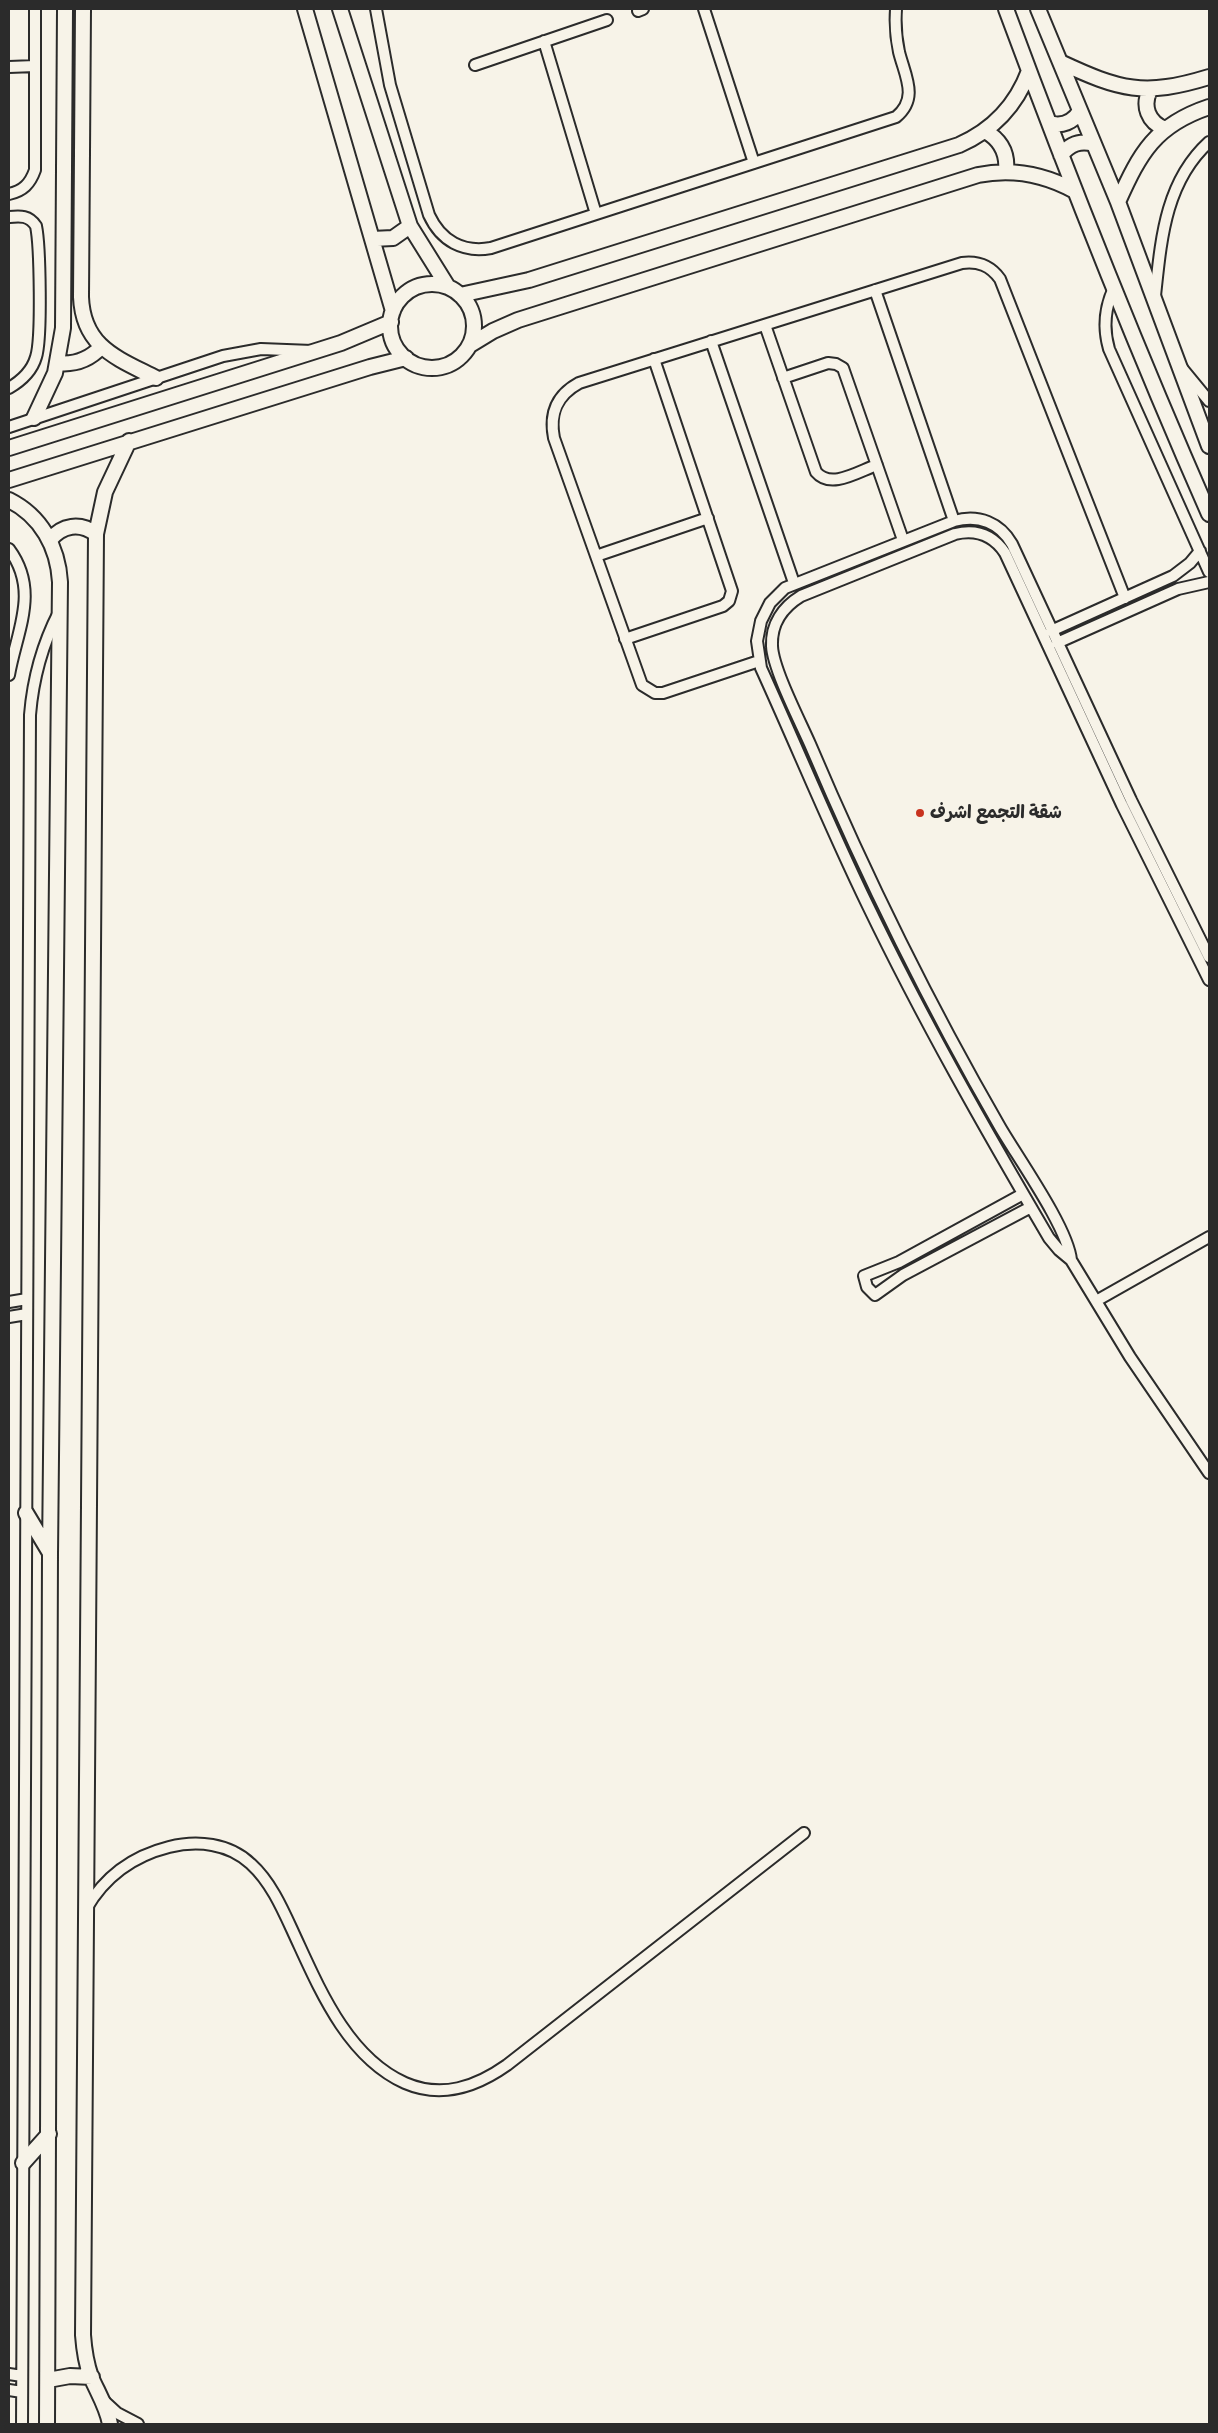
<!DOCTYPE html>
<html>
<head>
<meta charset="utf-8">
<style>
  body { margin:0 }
  #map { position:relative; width:1218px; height:2433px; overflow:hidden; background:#f7f3e8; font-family:Pangolin,sans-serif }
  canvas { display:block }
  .frame { position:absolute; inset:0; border:10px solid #2b2b2b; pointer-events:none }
</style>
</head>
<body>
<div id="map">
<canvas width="1218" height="2433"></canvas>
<div class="frame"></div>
</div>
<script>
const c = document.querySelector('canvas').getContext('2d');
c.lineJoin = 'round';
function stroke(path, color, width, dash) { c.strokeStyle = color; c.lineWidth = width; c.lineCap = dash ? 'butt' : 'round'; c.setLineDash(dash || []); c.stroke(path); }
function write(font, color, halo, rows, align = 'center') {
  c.font = font + ' Pangolin,"Playpen Sans Arabic",sans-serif'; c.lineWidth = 5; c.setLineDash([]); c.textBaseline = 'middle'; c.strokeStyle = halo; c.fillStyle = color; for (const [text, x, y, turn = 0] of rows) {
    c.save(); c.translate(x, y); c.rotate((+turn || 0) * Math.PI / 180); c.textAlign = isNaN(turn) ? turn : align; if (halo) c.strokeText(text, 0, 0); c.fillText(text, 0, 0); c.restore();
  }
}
const street = new Path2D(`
  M 376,9 L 390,85 L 429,215 C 441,241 463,253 491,248 L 896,117 C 919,98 905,76 899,52 C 896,38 895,23 896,9
  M 704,9 L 754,163
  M 638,11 L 643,9
  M 544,41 L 596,214
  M 475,65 L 607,20
  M 9,67 L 35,66
  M 9,194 C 23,191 30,184 35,170 L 35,9
  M 9,217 C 20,216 29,215 36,226 C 40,245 42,339 36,357 C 32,371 21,381 9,388
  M 1114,288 C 1104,309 1103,328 1109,349 L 1209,572
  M 875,290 L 954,521
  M 1155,296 C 1161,240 1165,182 1209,142
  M 765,325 L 816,472 C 831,490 859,471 877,465
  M 711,341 L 794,583
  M 1181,367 L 1209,401
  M 783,378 L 828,363 L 836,364 L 843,368 L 903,540
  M 9,427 L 223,356 L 261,349 L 312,351
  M 9,549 C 40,591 17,630 9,675
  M 596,556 L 708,518
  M 1051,631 L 1173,576 L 1190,563 L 1200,551
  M 625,639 L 723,606 L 729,601 L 732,591 L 654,359
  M 1057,643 L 1178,589 L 1209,582
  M 759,661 L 663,693 L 655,693 L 642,685 L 554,438 C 549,413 557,395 579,383 L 962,263 C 978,261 990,265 1000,279 L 1125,598
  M 1209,957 L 1131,800 L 1012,544 C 1000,523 979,514 954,521 L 785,588 L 770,603 L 761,621 L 757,641 L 761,668 C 797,747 830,828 868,906 C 923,1020 985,1129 1049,1238 L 1059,1250 L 1071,1260 L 1130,1357 L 1209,1473
  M 1023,1194 L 899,1262 L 864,1276 L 867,1287 L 875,1295 L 903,1275 L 1031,1207
  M 1071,1260 C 1068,1228 1018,1158 1000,1127 C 929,1004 866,876 810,744 C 800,721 773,669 772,646 C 771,624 783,607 801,596 L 955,534 C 976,529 993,535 1005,553 L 1122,805 L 1209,980
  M 1096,1301 L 1209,1237
  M 9,1302 L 27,1299
  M 9,1317 L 27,1314
  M 86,1909 C 105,1876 133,1856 169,1847 C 197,1840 229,1843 251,1864 C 271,1882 283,1910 294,1934 C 319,1988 347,2057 405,2083 C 442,2099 476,2087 507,2065 L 804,1833
  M 9,2374 L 22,2376
  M 9,2390 L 22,2392
  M 104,2401 L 117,2413 L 138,2424
  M 22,2424 L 30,715 C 33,678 42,645 59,612`);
const secondary = new Path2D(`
  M 83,9 L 81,297 C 83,347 117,358 156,378
  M 305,9 L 393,311
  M 340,9 L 410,226 L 448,287
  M 1006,9 C 1069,179 1136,348 1209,514
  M 1038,9 L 1118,202 L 1209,446
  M 1060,62 C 1120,90 1144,97 1209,77
  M 1150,90 C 1142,106 1148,122 1165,129
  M 1049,123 C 1062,127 1073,122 1080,111
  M 985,131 C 1001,140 1008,154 1006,172
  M 1061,155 C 1070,144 1080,140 1094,144
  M 1118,202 C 1140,153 1155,125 1209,107
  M 372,239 L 393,238 L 410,226
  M390 326a42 42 0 1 1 84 0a42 42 0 1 1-84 0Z
  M 460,295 L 529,280 L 959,145 C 993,130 1016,106 1029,71
  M 470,345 L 493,331 L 518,320 L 978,175 C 1012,168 1044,174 1075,191
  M 57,363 C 75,365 89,360 101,347
  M 34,418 L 55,373 L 63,328 L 65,9
  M 9,448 L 341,343 L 391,322
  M 9,480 L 370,367 L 406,358
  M 9,500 C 41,516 58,547 60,582 L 50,1553 L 47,2424
  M 50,540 C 62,525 80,522 96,534
  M 26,1513 L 50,1553
  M 23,2163 L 49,2134
  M 48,2380 L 70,2376 L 92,2377
  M 110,2424 C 107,2407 98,2393 91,2377 C 86,2363 84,2349 83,2335 L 96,534 L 105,492 L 129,441`);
stroke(street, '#2b2b2b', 14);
stroke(secondary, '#2b2b2b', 18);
stroke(street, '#f7f3e8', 10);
stroke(secondary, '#f7f3e8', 14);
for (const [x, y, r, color] of [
  [920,813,5,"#c8321e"]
]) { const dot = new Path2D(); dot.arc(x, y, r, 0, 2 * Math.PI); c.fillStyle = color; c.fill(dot); stroke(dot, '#f7f3e8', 2); }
write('bold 18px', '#2b2b2b', '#f7f3e8', [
  ["شقة التجمع اشرف",930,813]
], 'left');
</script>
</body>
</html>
